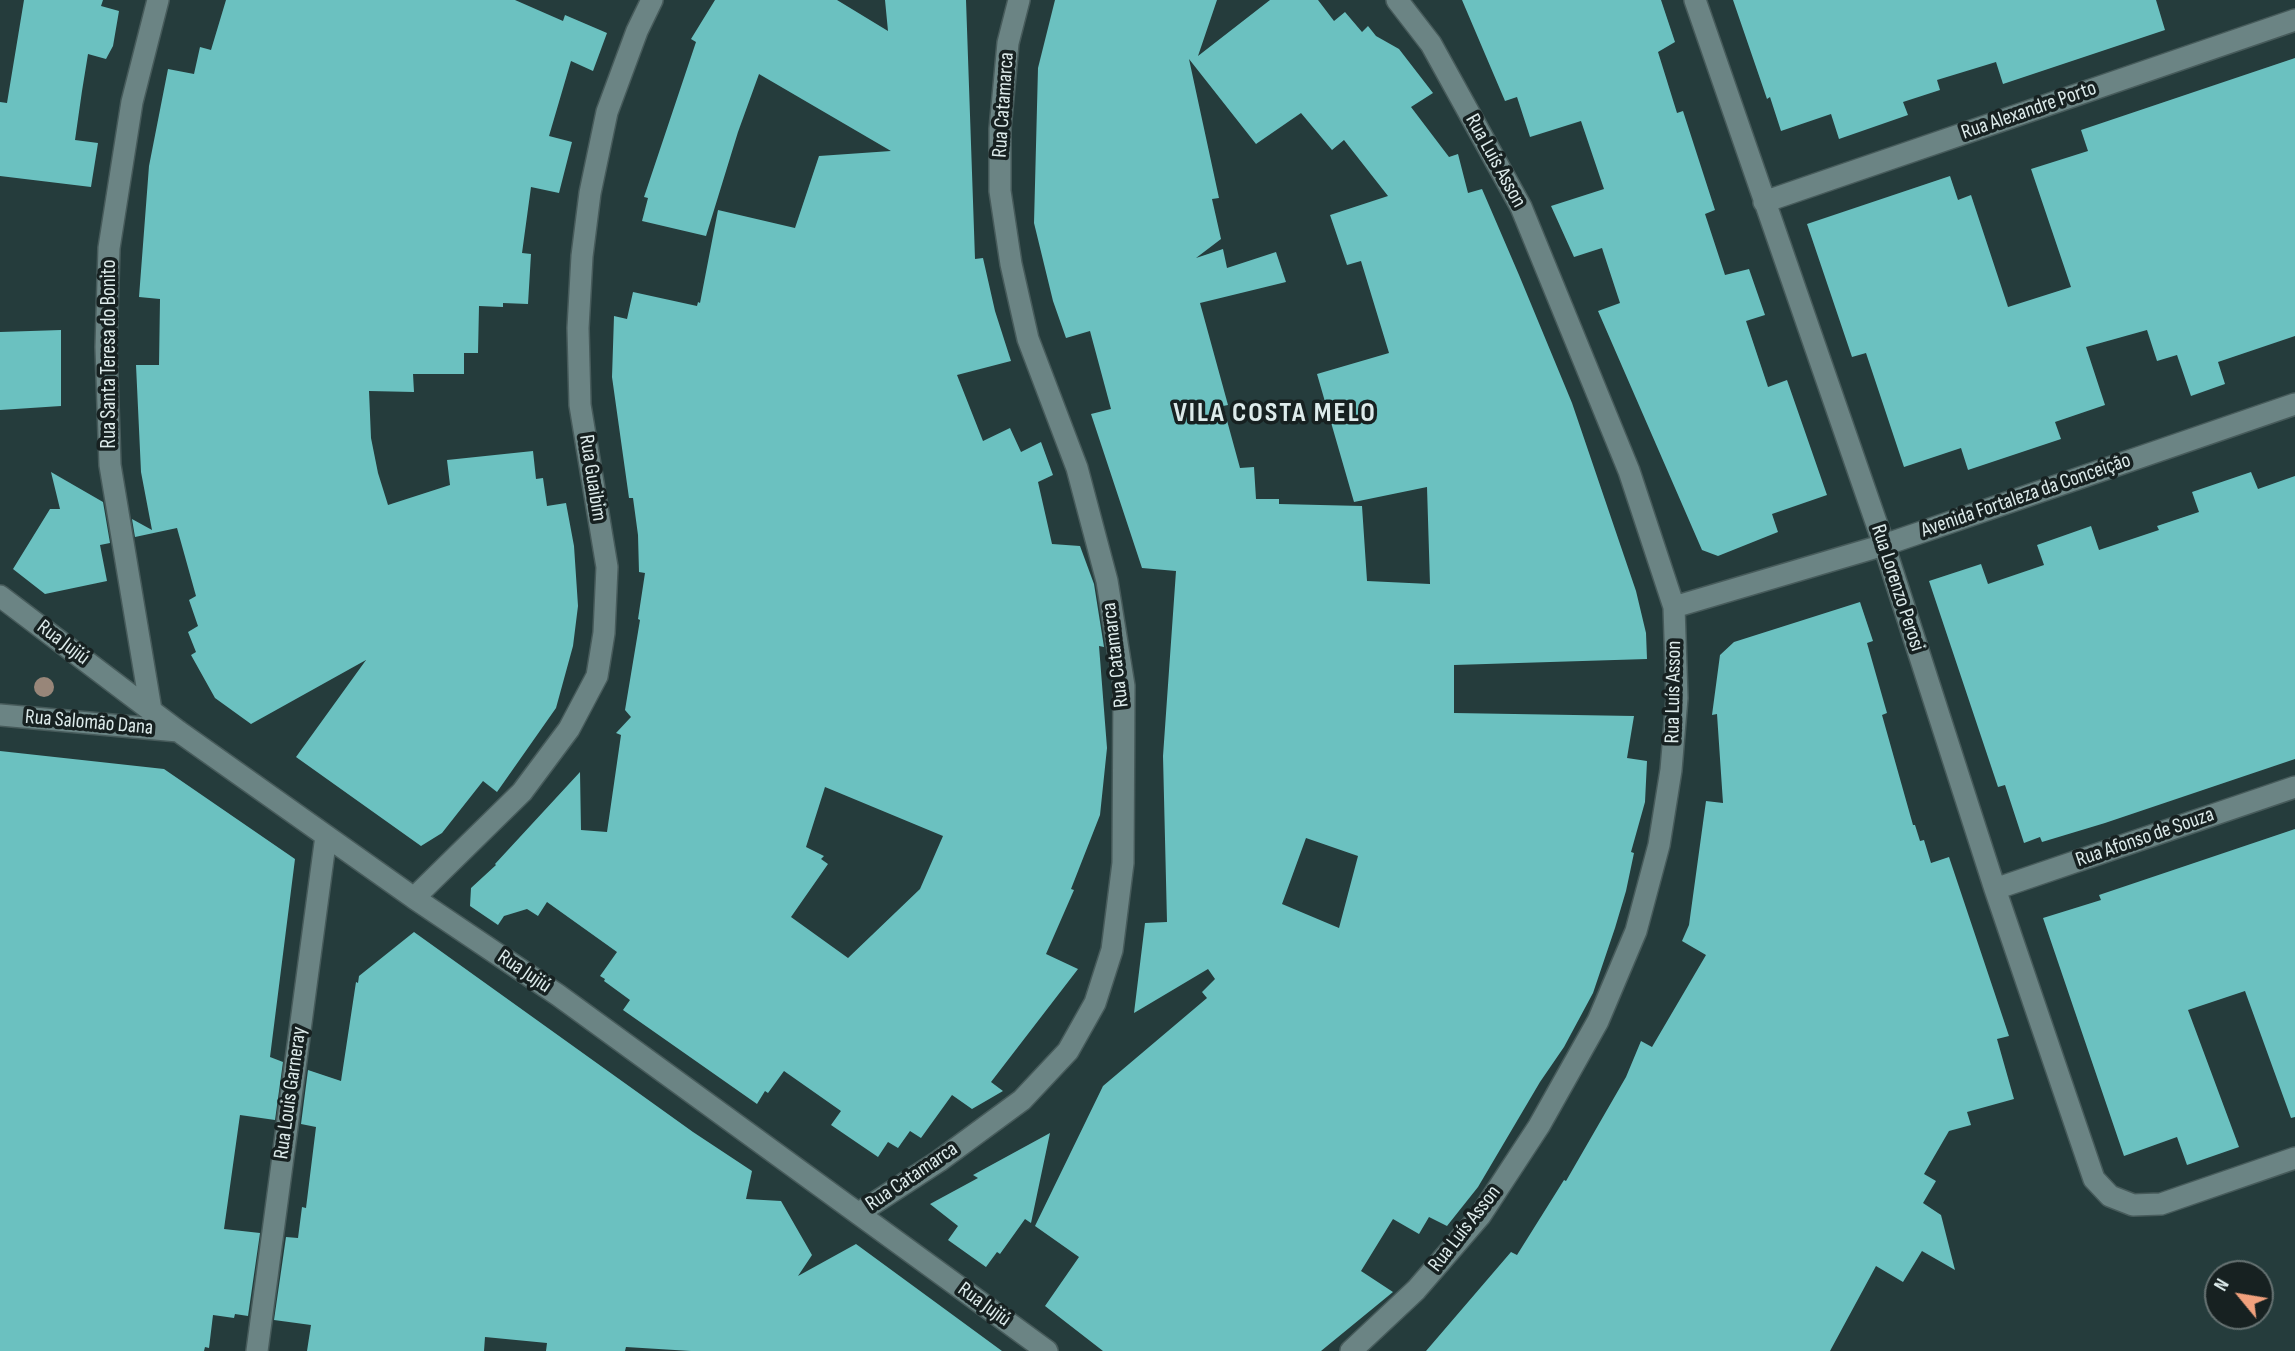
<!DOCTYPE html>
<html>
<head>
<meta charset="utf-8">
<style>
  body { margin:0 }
  #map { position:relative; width:2295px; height:1351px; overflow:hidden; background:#253c3c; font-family:"Sofia Sans Condensed",sans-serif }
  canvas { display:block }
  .north { position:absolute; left:2204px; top:1260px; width:70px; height:70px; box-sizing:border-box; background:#172121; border:2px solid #667272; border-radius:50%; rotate:300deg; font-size:19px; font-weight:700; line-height:28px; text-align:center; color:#ddebeb }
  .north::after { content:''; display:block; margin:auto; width:24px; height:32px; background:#f1a17d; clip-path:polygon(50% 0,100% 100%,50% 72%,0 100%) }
</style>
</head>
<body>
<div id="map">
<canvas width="2295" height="1351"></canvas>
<div class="north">N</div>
</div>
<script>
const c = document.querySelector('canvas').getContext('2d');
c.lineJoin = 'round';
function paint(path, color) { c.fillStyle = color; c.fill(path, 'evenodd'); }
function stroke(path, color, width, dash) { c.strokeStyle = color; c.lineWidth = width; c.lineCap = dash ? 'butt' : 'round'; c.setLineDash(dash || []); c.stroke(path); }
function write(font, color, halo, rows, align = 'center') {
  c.font = font + ' "Sofia Sans Condensed",sans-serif'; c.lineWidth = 7; c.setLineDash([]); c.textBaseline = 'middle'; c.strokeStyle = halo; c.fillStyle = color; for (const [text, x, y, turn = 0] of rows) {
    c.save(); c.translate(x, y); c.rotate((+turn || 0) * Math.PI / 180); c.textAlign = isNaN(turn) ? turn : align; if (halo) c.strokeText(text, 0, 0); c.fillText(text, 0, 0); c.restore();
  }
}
paint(new Path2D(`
  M 24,0 L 103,0 L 101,6 L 119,11 L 113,46 L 106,59 L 88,54 L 82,91 L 75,140 L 98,143 L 91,187 L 0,176 L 0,102 L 7,103 Z
  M 226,0 L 515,0 L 563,21 L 565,15 L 607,33 L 593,71 L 571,61 L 549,136 L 572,142 L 559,193 L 531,187 L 522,253 L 531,254 L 528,304 L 503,303 L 503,307 L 479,306 L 478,353 L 464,353 L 464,374 L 413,374 L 414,392 L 369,391 L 371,438 L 378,473 L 388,505 L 450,485 L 447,460 L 533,451 L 536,479 L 543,478 L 547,506 L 566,503 L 574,546 L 578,606 L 573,646 L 556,708 L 497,792 L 483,781 L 442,833 L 421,846 L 296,757 L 366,660 L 251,724 L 215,698 L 191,655 L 196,652 L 188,632 L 198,626 L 189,600 L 196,596 L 177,528 L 135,537 L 132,519 L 152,530 L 141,472 L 136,365 L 159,365 L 160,299 L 139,297 L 149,166 L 168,69 L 194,74 L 200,47 L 211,50 Z
  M 715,0 L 837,0 L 888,31 L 885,0 L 966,0 L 975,259 L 983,258 L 995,311 L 1011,361 L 957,375 L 983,441 L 1010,428 L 1021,452 L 1041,442 L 1053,475 L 1038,482 L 1052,544 L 1080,546 L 1094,584 L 1104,647 L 1099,646 L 1107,748 L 1100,815 L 1071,889 L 1074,890 L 1046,954 L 1078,969 L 991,1082 L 1003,1091 L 972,1109 L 952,1095 L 921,1138 L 910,1131 L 898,1148 L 888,1142 L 878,1157 L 831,1125 L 841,1111 L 784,1071 L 768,1093 L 765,1091 L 757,1104 L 623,1010 L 630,1000 L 604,981 L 605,979 L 600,976 L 617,952 L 547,902 L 538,916 L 527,909 L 504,916 L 498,925 L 470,906 L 471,888 L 496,865 L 495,864 L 580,772 L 581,830 L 607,832 L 621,735 L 616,733 L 631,717 L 625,710 L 640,620 L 638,619 L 645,573 L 639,572 L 638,535 L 633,498 L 629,498 L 612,377 L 614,316 L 627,319 L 633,292 L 697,306 L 698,302 L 700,303 L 718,210 L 795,228 L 819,156 L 891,151 L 759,74 L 738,132 L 706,236 L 642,221 L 648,198 L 644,197 L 696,42 L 691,39 ZM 825,787 L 943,836 L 920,889 L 848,958 L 791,917 L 828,864 L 821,859 L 824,856 L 806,847 Z
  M 1055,0 L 1217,0 L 1198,56 L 1270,0 L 1318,0 L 1334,21 L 1345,12 L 1362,32 L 1368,26 L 1376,36 L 1399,49 L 1433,93 L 1411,107 L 1449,157 L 1458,154 L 1468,193 L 1482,189 L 1519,275 L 1572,403 L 1636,591 L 1646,633 L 1647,659 L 1454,665 L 1454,713 L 1634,716 L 1627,758 L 1647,761 L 1645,802 L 1631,852 L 1634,853 L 1626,891 L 1615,928 L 1593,993 L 1564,1047 L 1540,1082 L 1478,1187 L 1447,1226 L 1429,1217 L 1419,1234 L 1393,1219 L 1361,1271 L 1393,1292 L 1321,1351 L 1103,1351 L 1045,1306 L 1079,1257 L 1035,1226 L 1103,1086 L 1207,998 L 1202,992 L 1215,979 L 1208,969 L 1134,1013 L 1145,923 L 1167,922 L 1163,756 L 1176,571 L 1142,568 L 1091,414 L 1111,409 L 1090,331 L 1066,338 L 1053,301 L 1034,223 L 1038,68 ZM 1189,59 L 1256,144 L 1301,113 L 1332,150 L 1344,140 L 1388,196 L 1330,215 L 1347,265 L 1361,261 L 1389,353 L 1317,374 L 1354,502 L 1427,487 L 1430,584 L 1367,581 L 1362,506 L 1279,504 L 1279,499 L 1256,499 L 1254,467 L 1240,468 L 1223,406 L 1228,405 L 1200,303 L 1286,282 L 1276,252 L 1227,268 L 1223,249 L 1196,258 L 1221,239 L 1212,199 L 1219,198 ZM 1306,838 L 1358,856 L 1339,928 L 1282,904 Z
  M 1462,0 L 1661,0 L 1675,42 L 1658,52 L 1677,113 L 1683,111 L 1715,210 L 1705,214 L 1725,275 L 1749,269 L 1765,315 L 1746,321 L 1768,387 L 1787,380 L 1827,495 L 1772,514 L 1778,532 L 1718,556 L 1702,550 L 1598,311 L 1620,303 L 1602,248 L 1574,257 L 1551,206 L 1604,189 L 1581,121 L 1530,137 L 1517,97 L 1505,101 Z
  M 1733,0 L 2156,0 L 2165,30 L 2003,84 L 1996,62 L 1937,80 L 1940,90 L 1903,102 L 1908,115 L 1839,139 L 1831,114 L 1781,131 L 1770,97 L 1767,99 Z
  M 2295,58 L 2295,336 L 2218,362 L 2225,384 L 2191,396 L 2177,355 L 2157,361 L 2147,330 L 2086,347 L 2105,405 L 2055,422 L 2061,439 L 1968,470 L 1961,448 L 1904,467 L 1866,353 L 1852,357 L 1807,224 L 1950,176 L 1958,200 L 1971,195 L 2008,307 L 2071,287 L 2031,169 L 2088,151 L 2081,130 Z
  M 61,330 L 61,406 L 0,410 L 0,332 Z
  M 51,472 L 103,502 L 110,543 L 100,545 L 107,581 L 45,594 L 13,569 L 50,509 L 60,509 Z
  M 2251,472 L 2258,489 L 2295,476 L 2295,759 L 2105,823 L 2042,842 L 2040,837 L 2024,843 L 2005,785 L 1998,787 L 1929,581 L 1981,564 L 1988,584 L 2044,565 L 2037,545 L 2091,526 L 2099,550 L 2159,530 L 2157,526 L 2199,512 L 2192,492 Z
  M 1860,602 L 1873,641 L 1867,643 L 1887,713 L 1882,715 L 1913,825 L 1915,825 L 1920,841 L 1924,840 L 1931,863 L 1949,857 L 2009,1036 L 1997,1039 L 2014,1099 L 1967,1112 L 1971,1125 L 1949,1131 L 1924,1174 L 1936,1181 L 1923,1203 L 1941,1215 L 1955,1270 L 1922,1251 L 1903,1282 L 1876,1266 L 1830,1351 L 1426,1351 L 1511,1252 L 1517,1255 L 1564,1180 L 1566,1181 L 1626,1077 L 1641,1041 L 1652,1047 L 1706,955 L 1682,941 L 1689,925 L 1706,801 L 1723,803 L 1717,714 L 1712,715 L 1720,655 L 1734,642 Z
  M 0,751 L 164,769 L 295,859 L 270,1057 L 283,1062 L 275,1120 L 240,1115 L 224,1229 L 260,1233 L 248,1316 L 235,1314 L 234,1318 L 213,1315 L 209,1348 L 205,1347 L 204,1351 L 0,1351 Z
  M 2295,829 L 2295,1117 L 2291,1118 L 2245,991 L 2188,1010 L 2239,1147 L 2187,1165 L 2177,1137 L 2124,1156 L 2043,918 L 2101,900 L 2099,895 Z
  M 414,932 L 693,1132 L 752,1171 L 746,1199 L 781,1201 L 812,1255 L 798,1276 L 856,1244 L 1002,1351 L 691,1351 L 626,1347 L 625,1351 L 546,1351 L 547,1343 L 485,1337 L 484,1351 L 307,1351 L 311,1325 L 274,1320 L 286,1237 L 298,1238 L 302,1207 L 306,1208 L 316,1127 L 301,1124 L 308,1070 L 341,1081 L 356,982 L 358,983 L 359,976 Z
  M 1050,1133 L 1031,1223 L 1025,1219 L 1000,1254 L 997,1252 L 986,1267 L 948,1240 L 958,1226 L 930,1204 L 978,1178 L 973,1175 Z`), '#6bc1c0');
const minor = new Path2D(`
  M 1695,0 L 1884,545 L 1995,889 L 2094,1179 L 2110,1196 L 2133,1205 L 2161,1204 L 2295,1158
  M 1764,202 L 2295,20
  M 0,596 L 178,731 L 414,898 L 558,995 L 1047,1351
  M 1674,607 L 1884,545 L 2295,404
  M 151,710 L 110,465 L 106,347 L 109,248 L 132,102 L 158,0
  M 0,715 L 178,731
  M 1995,889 L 2295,787
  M 414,898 L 522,792 L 569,729 L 597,676 L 604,633 L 607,567 L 580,405 L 578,328 L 582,256 L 590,193 L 607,112 L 637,31 L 652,0
  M 859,1213 L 939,1161 L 1022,1100 L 1068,1051 L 1095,1003 L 1112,950 L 1123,863 L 1124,686 L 1107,581 L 1077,468 L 1028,339 L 1011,264 L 1000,191 L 1000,129 L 1008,43 L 1019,0
  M 257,1351 L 326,836
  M 1351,1351 L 1416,1290 L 1480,1216 L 1539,1126 L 1598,1021 L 1636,931 L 1659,845 L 1671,770 L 1677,698 L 1674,607 L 1629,471 L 1521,207 L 1431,44 L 1397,0`);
stroke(minor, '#475b5b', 24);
stroke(minor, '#6b8484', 21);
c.fillStyle = '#988679';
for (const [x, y] of [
  [44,687]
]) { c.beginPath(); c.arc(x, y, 10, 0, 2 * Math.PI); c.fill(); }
write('21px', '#ddebeb', '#172121', [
  ["Rua Catamarca",1004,105,-86],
  ["Rua Alexandre Porto",2029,111,-19],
  ["Rua Luís Asson",1495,161,61],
  ["Rua Santa Teresa do Bonito",110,354,-90],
  ["Rua Guaibim",592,478,81],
  ["Avenida Fortaleza da Conceição",2026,496,-19],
  ["Rua Lorenzo Perosi",1897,588,72],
  ["Rua Jujiú",63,643,37],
  ["Rua Catamarca",1116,655,-97],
  ["Rua Luís Asson",1674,692,-89],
  ["Rua Salomão Dana",89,723,5],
  ["Rua Afonso de Souza",2145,838,-19],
  ["Rua Jujiú",524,972,34],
  ["Rua Louis Garneray",291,1093,-82],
  ["Rua Catamarca",912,1177,-34],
  ["Rua Luís Asson",1465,1229,-52],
  ["Rua Jujiú",984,1305,36]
]);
c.letterSpacing = '2px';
write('bold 28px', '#ddebeb', '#172121', [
  ["VILA COSTA MELO",1275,414]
]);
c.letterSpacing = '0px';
</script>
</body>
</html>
